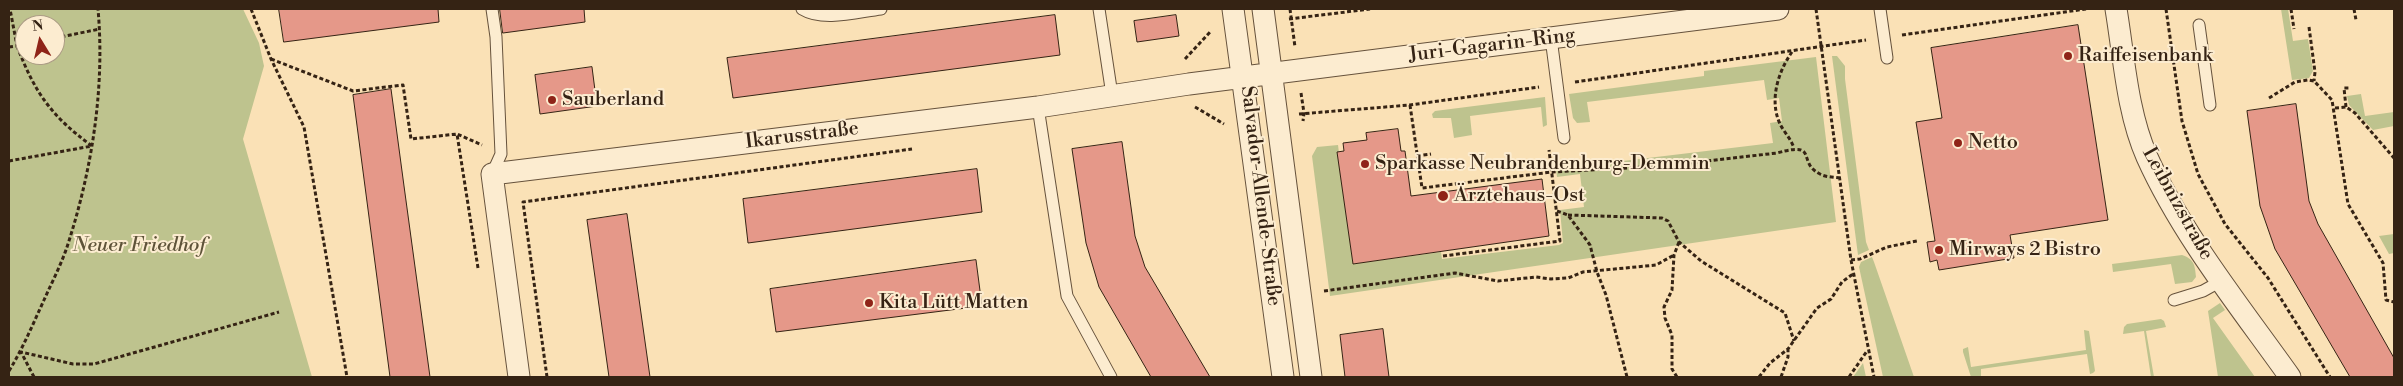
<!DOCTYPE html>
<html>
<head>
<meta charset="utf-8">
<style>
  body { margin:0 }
  #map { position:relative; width:2403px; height:386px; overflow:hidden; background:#fae1b6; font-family:"Libre Bodoni",serif }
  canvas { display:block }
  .frame { position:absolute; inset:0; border:10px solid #352314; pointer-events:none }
  .north { position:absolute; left:15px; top:15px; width:50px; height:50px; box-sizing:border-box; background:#fcecd0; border:1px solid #ac9c85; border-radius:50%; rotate:351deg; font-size:14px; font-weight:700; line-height:20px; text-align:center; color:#352314 }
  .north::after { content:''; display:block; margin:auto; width:18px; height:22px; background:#8f2418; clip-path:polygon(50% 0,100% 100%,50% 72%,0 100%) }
</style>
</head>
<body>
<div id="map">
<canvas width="2403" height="386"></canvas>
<div class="frame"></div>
<div class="north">N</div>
</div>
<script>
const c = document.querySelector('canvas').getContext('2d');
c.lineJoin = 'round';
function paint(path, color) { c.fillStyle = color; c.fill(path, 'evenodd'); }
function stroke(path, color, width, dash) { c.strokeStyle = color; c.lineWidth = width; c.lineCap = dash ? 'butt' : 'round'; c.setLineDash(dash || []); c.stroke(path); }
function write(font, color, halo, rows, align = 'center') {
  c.font = font + ' "Libre Bodoni",serif'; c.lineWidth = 4; c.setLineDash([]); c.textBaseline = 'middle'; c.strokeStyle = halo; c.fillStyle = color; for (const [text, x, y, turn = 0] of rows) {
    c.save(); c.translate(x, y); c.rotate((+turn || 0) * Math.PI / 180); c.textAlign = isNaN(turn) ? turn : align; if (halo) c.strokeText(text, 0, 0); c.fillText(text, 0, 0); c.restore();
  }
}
paint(new Path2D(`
  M 9,9 L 243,9 L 259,43 L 264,66 L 243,139 L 312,377 L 9,377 ZM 25,25 L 55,25 L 55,55 L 25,55 Z
  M 2281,9 L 2288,9 L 2293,41 L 2308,39 L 2313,71 L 2309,78 L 2292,80 Z
  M 1832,56 L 1837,56 L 1845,66 L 1845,79 L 1866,242 L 1869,250 L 1858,255 Z
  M 1816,57 L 1836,222 L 1330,296 L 1312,156 L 1317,147 L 1338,145 L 1353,264 L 1441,252 L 1442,259 L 1559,245 L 1563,243 L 1560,210 L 1584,207 L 1580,174 L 1557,177 L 1556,169 L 1773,143 L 1770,123 L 1782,121 L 1779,98 L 1767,100 L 1764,80 L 1587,102 L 1590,122 L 1577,123 L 1573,118 L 1569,94 L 1704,76 L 1704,71 Z
  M 2361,94 L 2365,116 L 2394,112 L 2394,126 L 2373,130 L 2349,105 L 2347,96 Z
  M 1545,97 L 1547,125 L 1543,127 L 1541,107 L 1470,116 L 1472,135 L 1454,138 L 1451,118 L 1433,118 L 1432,114 L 1435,111 Z
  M 2394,234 L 2394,253 L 2389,254 L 2379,236 Z
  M 2182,255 C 2194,259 2195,265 2196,277 L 2192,282 L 2175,284 L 2171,264 L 2113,272 L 2112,264 Z
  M 1872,257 L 1874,262 L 1914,377 L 1883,377 L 1859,267 L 1861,262 Z
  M 2220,303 L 2225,310 L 2213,318 L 2255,377 L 2218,377 L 2208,311 Z
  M 2161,319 L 2164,321 L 2166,327 L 2146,331 L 2154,377 L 2151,377 L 2144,331 L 2123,334 L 2124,327 L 2127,324 Z
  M 2084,330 L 2089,331 L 2095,371 L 2093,373 L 2090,374 L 2087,354 L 1981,369 L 1981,377 L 1971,377 L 1963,352 L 1963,349 L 1968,347 L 1971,367 L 2086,350 Z
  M 1863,363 L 1866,377 L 1853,377 Z`), '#bec38e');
const building = new Path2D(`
  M 279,9 L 438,9 L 439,22 L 284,42 Z
  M 500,9 L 584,9 L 585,22 L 503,33 Z
  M 1055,15 L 1060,55 L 733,98 L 727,58 Z
  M 1176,15 L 1179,36 L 1137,42 L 1134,21 Z
  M 2078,25 L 2108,220 L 2010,235 L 2014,258 L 1939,270 L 1937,260 L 1930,262 L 1927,242 L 1935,241 L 1916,122 L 1942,118 L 1931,48 Z
  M 592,67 L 597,106 L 540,114 L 535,75 Z
  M 391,89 L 404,186 L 430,377 L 390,377 L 353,95 Z
  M 2296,104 L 2309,201 L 2318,224 L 2394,358 L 2394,377 L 2350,377 L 2275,249 L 2260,206 L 2247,111 Z
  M 1398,129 L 1401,151 L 1405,151 L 1411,196 L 1542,179 L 1549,236 L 1353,264 L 1337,152 L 1344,151 L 1343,143 L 1367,140 L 1366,133 Z
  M 1122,142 L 1135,236 L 1145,267 L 1210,377 L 1151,377 L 1099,287 L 1086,243 L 1072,149 Z
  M 977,169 L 982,212 L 748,243 L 743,199 Z
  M 627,214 L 650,377 L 609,377 L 587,220 Z
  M 976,260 L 982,306 L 776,332 L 770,289 Z
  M 1383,329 L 1389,377 L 1345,377 L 1340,335 Z`);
paint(building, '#e59889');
stroke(building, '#352314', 1);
const service = new Path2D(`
  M 492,9 L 496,37 L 501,154 L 492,174
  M 802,9 C 823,22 857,12 881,9
  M 1099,9 L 1112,95
  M 1880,9 L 1887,58
  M 2199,25 L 2210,105
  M 1551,38 L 1564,138
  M 1038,107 L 1067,296 L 1111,377
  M 2174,300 L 2203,291 L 2221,281`);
const minor = new Path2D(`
  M 1233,9 L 1283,377
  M 1263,9 L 1311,377
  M 2116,9 C 2124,57 2127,112 2147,157 C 2182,235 2241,308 2290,377
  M 519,377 L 492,174 L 1038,107 L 1189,84 L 1778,9`);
stroke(service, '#66523c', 13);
stroke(minor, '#66523c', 23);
stroke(new Path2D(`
  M 251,9 L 271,59 L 304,127 L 347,377
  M 1290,9 L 1295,47
  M 1816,9 L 1851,260 L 1874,377
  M 2166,9 L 2182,121 L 2198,174 L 2225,224 L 2268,278 L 2330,377
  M 2291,9 L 2294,29
  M 2354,9 L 2356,20
  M 1289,19 L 1370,9
  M 2309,27 L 2315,72 L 2314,81
  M 1902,35 L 2086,9
  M 55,38 L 100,29
  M 9,47 L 17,46 L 10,9
  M 1792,52 C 1778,72 1769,100 1780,124 C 1784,132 1791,139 1794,148
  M 271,59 L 353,91 L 403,85 L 411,139 L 457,134
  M 1185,59 L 1211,31
  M 1575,82 L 1866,40
  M 1301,93 L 1304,113 L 1303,121
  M 2269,98 L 2295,82 L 2308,80 L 2314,81 L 2332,100 L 2348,204 L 2383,263 L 2386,300 L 2394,302
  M 1410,105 L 1422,188 L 1552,172 L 1664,166 L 1777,153 C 1820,141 1796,162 1820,174 C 1825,177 1833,177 1840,178
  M 1195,107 L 1224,124
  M 2346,107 L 2344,88 L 2349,88
  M 2335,108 L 2346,107 L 2355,113 L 2394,158
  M 1299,114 L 1410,105 L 1539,87
  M 1417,156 L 1431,154
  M 9,161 L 92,146 C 51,116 35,93 17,46 L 25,44
  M 1557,211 L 1568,215 L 1590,245 L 1597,272 L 1606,295 L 1627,377
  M 1568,215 L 1662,218 L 1668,221 L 1679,242 L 1701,261 L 1785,313 L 1794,341
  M 1443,256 L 1560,241 L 1549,150
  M 1851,260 L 1860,259 L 1887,247 L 1917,241
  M 478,268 L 457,134 L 482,145
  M 1324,291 L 1455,273 L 1498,281 L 1536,277 L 1551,279 L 1568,278 L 1583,272 L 1656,265 L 1674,255
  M 9,371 C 23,348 33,324 44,300 C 52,282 62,263 68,244 C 92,169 105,88 98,9
  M 34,377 L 21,352 L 73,364 L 94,364 L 279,312
  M 547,377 L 523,202 L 912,149
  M 1677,377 L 1672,369 L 1672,335 L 1665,318 L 1664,307 L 1672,290 L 1674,255 L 1679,242
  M 1759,377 L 1770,363 L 1788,349 L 1817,308 L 1831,299 L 1842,282 L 1853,274
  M 1781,377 L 1788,357 L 1788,349
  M 1849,377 L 1867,351`), '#352314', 3, [4, 2.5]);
stroke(service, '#fcecd0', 11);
stroke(minor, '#fcecd0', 21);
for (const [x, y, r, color] of [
  [2068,56,5,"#8f2418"],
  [552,100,5,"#8f2418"],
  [1958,143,5,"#8f2418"],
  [1365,164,5,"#8f2418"],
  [1443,196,6,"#8f2418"],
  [1939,250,5,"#8f2418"],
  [869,303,5,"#8f2418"]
]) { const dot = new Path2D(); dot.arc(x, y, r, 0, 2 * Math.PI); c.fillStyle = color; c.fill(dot); stroke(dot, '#fcecd0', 2); }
write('20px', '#352314', '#fcecd0', [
  ["Juri-Gagarin-Ring",1492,46,-7],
  ["Ikarusstraße",802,136,-7],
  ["Salvador-Allende-Straße",1260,196,83],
  ["Leibnizstraße",2177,204,61]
]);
write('20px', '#352314', '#fcecd0', [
  ["Raiffeisenbank",2078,56],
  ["Sauberland",562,100],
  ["Netto",1968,143],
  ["Sparkasse Neubrandenburg-Demmin",1375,164],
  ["Ärztehaus-Ost",1454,196],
  ["Mirways 2 Bistro",1949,250],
  ["Kita Lütt Matten",879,303]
], 'left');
write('italic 20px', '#5e5339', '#fcecd0', [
  ["Neuer Friedhof",139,246]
]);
</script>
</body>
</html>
